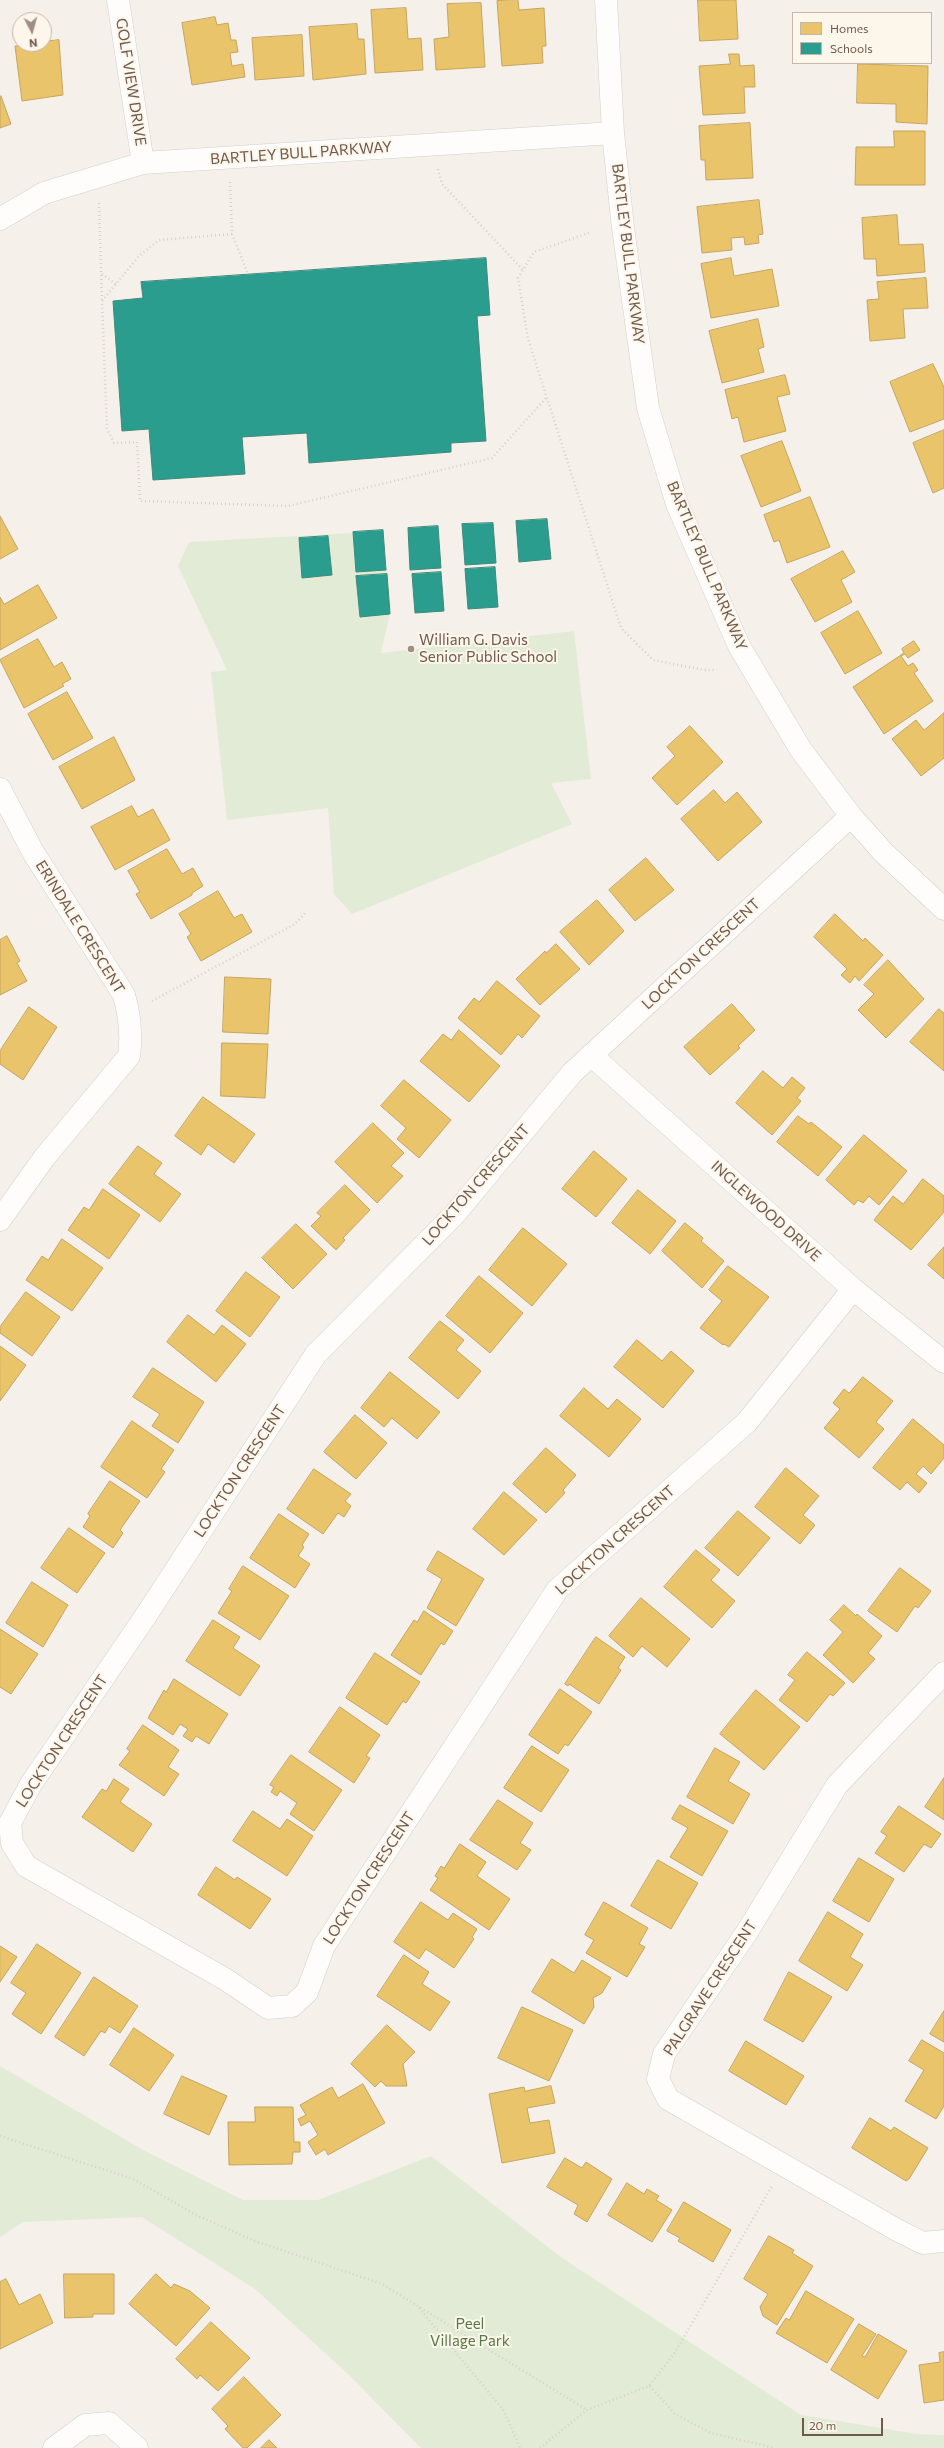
<!DOCTYPE html>
<html>
<head>
<meta charset="utf-8">
<style>
  body { margin:0 }
  #map { position:relative; width:944px; height:2448px; overflow:hidden; background:#f5f1ea; font-family:Commissioner,sans-serif }
  canvas { display:block }
  .legend { position:absolute; left:792px; top:12px; width:140px; height:52px; box-sizing:border-box; background:#fdf6eb; border:1px solid #c5b7ab; margin:0; padding:5px 7px; list-style:none; font-size:12px; color:#71594c }
  .legend li { display:flex; align-items:center; gap:8px; height:20px }
  .legend b { width:20px; border:1px solid #c5b7ab }
  .north { position:absolute; left:12px; top:12px; width:40px; height:40px; box-sizing:border-box; background:#fdf6eb; border:1px solid #c5b7ab; border-radius:50%; rotate:174deg; font-size:11px; font-weight:700; line-height:16px; text-align:center; color:#71594c }
  .north::after { content:''; display:block; margin:auto; width:14px; height:18px; background:#9f8e83; clip-path:polygon(50% 0,100% 100%,50% 72%,0 100%) }
  .scale { position:absolute; left:802px; top:2418px; width:81px; height:18px; box-sizing:border-box; border:2px solid #71594c; border-top:0; padding-left:5px; font-size:12px; line-height:14px; white-space:nowrap; color:#71594c; -webkit-text-stroke:3px #fdf6eb; paint-order:stroke }
</style>
</head>
<body>
<div id="map">
<canvas width="944" height="2448"></canvas>
<ul class="legend">
<li><b style="height:11px;background:#e9c46a"></b>Homes</li>
<li><b style="height:11px;background:#2a9d8f"></b>Schools</li>
</ul>
<div class="north">N</div>
<div class="scale">20 m</div>
</div>
<script>
const c = document.querySelector('canvas').getContext('2d');
c.lineJoin = 'round';
function paint(path, color) { c.fillStyle = color; c.fill(path, 'evenodd'); }
function stroke(path, color, width, dash) { c.strokeStyle = color; c.lineWidth = width; c.lineCap = dash ? 'butt' : 'round'; c.setLineDash(dash || []); c.stroke(path); }
function write(font, color, halo, rows, align = 'center') {
  c.font = font + ' Commissioner,sans-serif'; c.lineWidth = 4; c.setLineDash([]); c.textBaseline = 'middle'; c.strokeStyle = halo; c.fillStyle = color; for (const [text, x, y, turn = 0] of rows) {
    c.save(); c.translate(x, y); c.rotate((+turn || 0) * Math.PI / 180); c.textAlign = isNaN(turn) ? turn : align; if (halo) c.strokeText(text, 0, 0); c.fillText(text, 0, 0); c.restore();
  }
}
paint(new Path2D(`
  M 370,532 L 387,569 L 391,609 L 381,653 L 574,631 L 591,779 L 551,783 L 572,824 L 352,914 L 334,894 L 328,808 L 227,820 L 211,672 L 227,670 L 178,566 L 189,542 Z
  M 0,2066 L 145,2151 L 243,2200 L 318,2200 L 431,2156 L 562,2258 L 801,2415 L 917,2434 L 944,2435 L 944,2448 L 421,2448 L 349,2375 L 255,2289 L 142,2217 L 23,2222 L 0,2237 Z`), '#e2ebd6');
const homes = new Path2D(`
  M 518,0 L 519,10 L 544,8 L 546,46 L 542,46 L 543,63 L 502,66 L 497,1 Z
  M 698,0 L 736,0 L 738,39 L 700,41 Z
  M 481,3 L 485,67 L 436,70 L 434,39 L 449,37 L 447,4 Z
  M 406,8 L 408,39 L 421,38 L 423,70 L 375,73 L 371,10 Z
  M 215,17 L 217,25 L 228,23 L 231,40 L 236,40 L 238,52 L 230,53 L 232,66 L 243,64 L 245,77 L 192,85 L 182,23 Z
  M 357,24 L 358,39 L 364,39 L 366,74 L 313,80 L 309,27 Z
  M 302,35 L 304,76 L 255,80 L 252,38 Z
  M 59,40 L 63,95 L 22,101 L 15,46 L 44,44 L 44,42 Z
  M 729,54 L 739,54 L 740,66 L 754,65 L 755,87 L 744,87 L 745,113 L 703,115 L 699,66 L 730,64 Z
  M 858,64 L 928,66 L 927,124 L 896,122 L 896,104 L 857,103 Z
  M 1,96 L 11,124 L 0,128 L 0,97 Z
  M 750,123 L 753,178 L 706,180 L 705,160 L 701,160 L 699,126 Z
  M 894,131 L 925,131 L 925,185 L 855,185 L 856,147 L 894,147 Z
  M 759,200 L 763,234 L 758,235 L 759,243 L 745,245 L 744,237 L 731,238 L 732,250 L 702,253 L 697,207 Z
  M 897,215 L 899,245 L 923,244 L 925,272 L 877,276 L 876,259 L 864,259 L 862,218 Z
  M 731,258 L 734,276 L 772,269 L 779,306 L 711,318 L 701,264 Z
  M 926,278 L 928,308 L 903,309 L 905,338 L 870,341 L 867,300 L 879,299 L 877,282 Z
  M 758,319 L 764,347 L 758,349 L 764,372 L 722,383 L 709,331 Z
  M 933,364 L 944,387 L 944,419 L 910,432 L 890,382 Z
  M 785,375 L 790,394 L 777,397 L 786,431 L 744,442 L 738,417 L 732,419 L 725,390 Z
  M 944,430 L 944,488 L 933,493 L 913,443 Z
  M 782,441 L 801,491 L 761,507 L 741,456 Z
  M 810,497 L 830,547 L 787,563 L 779,540 L 774,542 L 764,515 Z
  M 0,516 L 18,549 L 0,559 Z
  M 843,551 L 855,572 L 841,580 L 852,602 L 815,622 L 791,579 Z
  M 38,585 L 57,618 L 0,650 L 0,597 L 4,604 Z
  M 858,611 L 882,653 L 845,674 L 821,633 Z
  M 38,639 L 54,667 L 62,662 L 71,679 L 62,684 L 64,686 L 24,708 L 0,660 Z
  M 914,641 L 920,650 L 908,658 L 905,654 L 901,656 L 908,666 L 913,663 L 918,670 L 914,673 L 933,701 L 884,734 L 853,687 L 904,653 L 902,649 Z
  M 67,692 L 93,738 L 53,760 L 28,714 Z
  M 944,713 L 944,758 L 921,776 L 892,739 L 916,720 L 924,730 Z
  M 690,726 L 723,762 L 677,805 L 652,778 L 675,756 L 667,747 Z
  M 114,737 L 135,780 L 82,809 L 59,767 Z
  M 714,790 L 725,803 L 737,792 L 762,822 L 718,861 L 681,819 Z
  M 132,806 L 138,817 L 153,809 L 170,840 L 115,870 L 91,827 Z
  M 167,849 L 182,874 L 193,868 L 203,886 L 192,893 L 192,895 L 151,919 L 136,894 L 140,892 L 128,871 Z
  M 646,858 L 674,890 L 635,921 L 609,890 Z
  M 218,891 L 234,918 L 242,914 L 252,932 L 201,961 L 187,937 L 191,934 L 179,914 Z
  M 597,900 L 624,931 L 589,965 L 560,932 Z
  M 835,914 L 863,941 L 865,938 L 883,955 L 859,981 L 855,976 L 850,983 L 841,975 L 847,969 L 814,937 Z
  M 7,936 L 20,961 L 17,963 L 27,981 L 0,995 L 0,940 Z
  M 556,944 L 580,969 L 540,1005 L 516,979 L 545,951 L 546,953 Z
  M 888,960 L 924,999 L 886,1038 L 858,1010 L 874,994 L 864,985 Z
  M 225,977 L 271,979 L 268,1034 L 223,1032 Z
  M 497,981 L 540,1016 L 522,1038 L 518,1034 L 501,1055 L 458,1018 L 474,998 L 479,1002 Z
  M 732,1004 L 755,1030 L 738,1046 L 740,1048 L 710,1075 L 684,1047 Z
  M 29,1007 L 57,1027 L 23,1080 L 0,1064 L 0,1051 Z
  M 939,1009 L 944,1013 L 944,1071 L 910,1042 Z
  M 459,1030 L 500,1066 L 469,1102 L 420,1061 L 443,1034 L 451,1040 Z
  M 222,1043 L 268,1044 L 265,1098 L 221,1096 Z
  M 763,1071 L 783,1088 L 792,1077 L 805,1088 L 797,1098 L 801,1101 L 772,1135 L 736,1103 Z
  M 404,1080 L 451,1120 L 419,1158 L 397,1139 L 406,1128 L 381,1106 Z
  M 203,1097 L 255,1134 L 234,1163 L 208,1144 L 201,1155 L 175,1136 Z
  M 798,1116 L 809,1124 L 811,1122 L 842,1147 L 818,1176 L 777,1142 Z
  M 373,1123 L 404,1153 L 391,1166 L 403,1176 L 377,1203 L 335,1162 Z
  M 864,1135 L 907,1171 L 879,1205 L 869,1196 L 863,1203 L 858,1200 L 854,1205 L 826,1180 Z
  M 138,1146 L 162,1163 L 154,1174 L 181,1194 L 160,1222 L 109,1184 Z
  M 594,1151 L 627,1179 L 596,1217 L 562,1189 Z
  M 923,1179 L 944,1196 L 944,1212 L 911,1250 L 874,1220 L 893,1196 L 903,1204 Z
  M 345,1185 L 370,1210 L 343,1238 L 345,1240 L 336,1250 L 311,1226 L 321,1216 L 317,1213 Z
  M 103,1189 L 140,1215 L 109,1259 L 68,1230 L 84,1207 L 89,1210 Z
  M 638,1190 L 676,1221 L 650,1254 L 612,1223 Z
  M 685,1223 L 703,1238 L 701,1241 L 724,1261 L 702,1288 L 662,1251 Z
  M 296,1224 L 327,1254 L 293,1289 L 262,1258 Z
  M 523,1228 L 567,1264 L 532,1306 L 489,1270 Z
  M 62,1239 L 103,1268 L 72,1311 L 26,1280 L 42,1256 L 48,1260 Z
  M 944,1247 L 944,1279 L 928,1265 Z
  M 728,1266 L 769,1297 L 729,1347 L 724,1344 L 723,1345 L 700,1328 L 722,1301 L 709,1290 Z
  M 246,1272 L 280,1297 L 250,1337 L 216,1311 Z
  M 479,1276 L 523,1313 L 490,1353 L 446,1316 Z
  M 26,1292 L 60,1317 L 32,1356 L 0,1333 L 0,1327 Z
  M 188,1315 L 214,1335 L 222,1325 L 246,1344 L 216,1382 L 167,1342 Z
  M 440,1321 L 464,1340 L 456,1350 L 481,1371 L 458,1399 L 409,1358 Z
  M 637,1340 L 662,1361 L 671,1351 L 694,1371 L 663,1408 L 614,1367 Z
  M 0,1346 L 26,1365 L 0,1401 Z
  M 153,1368 L 204,1402 L 178,1443 L 152,1426 L 160,1414 L 133,1397 Z
  M 390,1372 L 440,1412 L 417,1439 L 392,1418 L 384,1427 L 361,1408 Z
  M 863,1377 L 893,1401 L 876,1422 L 884,1429 L 859,1458 L 824,1428 L 840,1409 L 833,1403 L 844,1389 L 849,1393 Z
  M 584,1388 L 608,1409 L 617,1399 L 641,1419 L 609,1457 L 560,1416 Z
  M 355,1415 L 387,1443 L 356,1479 L 324,1452 Z
  M 913,1419 L 944,1445 L 944,1458 L 931,1474 L 923,1466 L 916,1474 L 927,1483 L 919,1493 L 907,1482 L 900,1490 L 873,1468 Z
  M 132,1421 L 174,1450 L 161,1469 L 165,1472 L 147,1498 L 101,1467 Z
  M 546,1448 L 576,1475 L 563,1490 L 565,1493 L 546,1513 L 513,1484 Z
  M 786,1468 L 819,1496 L 803,1515 L 815,1525 L 800,1544 L 755,1507 Z
  M 314,1469 L 351,1494 L 345,1501 L 351,1506 L 344,1517 L 338,1513 L 323,1534 L 287,1509 Z
  M 110,1481 L 140,1501 L 120,1530 L 123,1533 L 113,1548 L 83,1527 L 90,1516 L 88,1514 Z
  M 504,1492 L 537,1520 L 504,1555 L 473,1529 Z
  M 738,1511 L 770,1538 L 738,1576 L 705,1548 Z
  M 279,1514 L 309,1534 L 302,1545 L 304,1547 L 298,1556 L 310,1564 L 295,1588 L 250,1558 Z
  M 69,1528 L 105,1553 L 77,1593 L 41,1568 Z
  M 696,1550 L 720,1570 L 711,1580 L 735,1601 L 712,1628 L 664,1587 Z
  M 438,1551 L 484,1579 L 456,1626 L 427,1608 L 442,1579 L 427,1570 Z
  M 243,1566 L 289,1596 L 260,1640 L 218,1613 L 232,1591 L 229,1589 Z
  M 900,1568 L 931,1591 L 918,1608 L 915,1606 L 897,1632 L 868,1611 Z
  M 32,1582 L 68,1605 L 43,1647 L 6,1623 Z
  M 641,1598 L 690,1639 L 667,1667 L 642,1646 L 633,1657 L 609,1636 Z
  M 844,1605 L 856,1616 L 857,1614 L 882,1636 L 868,1653 L 875,1659 L 853,1683 L 823,1655 L 843,1632 L 830,1620 Z
  M 424,1611 L 453,1631 L 444,1645 L 441,1643 L 421,1675 L 391,1655 L 414,1620 L 417,1622 Z
  M 213,1620 L 240,1637 L 233,1648 L 260,1666 L 240,1696 L 186,1661 Z
  M 0,1629 L 38,1654 L 11,1694 L 0,1687 Z
  M 596,1637 L 625,1657 L 618,1668 L 621,1670 L 599,1704 L 569,1684 L 568,1686 L 565,1684 Z
  M 807,1652 L 845,1683 L 833,1696 L 830,1694 L 807,1722 L 779,1700 L 795,1680 L 788,1675 Z
  M 375,1653 L 420,1682 L 406,1703 L 403,1701 L 387,1725 L 346,1698 Z
  M 174,1679 L 228,1714 L 209,1744 L 196,1736 L 192,1742 L 183,1736 L 188,1729 L 180,1724 L 173,1735 L 148,1718 L 164,1690 L 166,1692 Z
  M 560,1689 L 592,1712 L 568,1746 L 565,1744 L 558,1754 L 529,1735 Z
  M 756,1690 L 800,1727 L 764,1770 L 720,1734 Z
  M 340,1707 L 380,1735 L 366,1756 L 370,1758 L 354,1783 L 309,1752 Z
  M 143,1725 L 179,1750 L 168,1767 L 179,1774 L 164,1796 L 119,1765 L 130,1751 L 127,1749 Z
  M 532,1746 L 569,1770 L 541,1812 L 504,1788 Z
  M 715,1748 L 740,1762 L 728,1781 L 750,1794 L 733,1824 L 687,1797 Z
  M 291,1755 L 342,1790 L 314,1831 L 290,1814 L 297,1803 L 280,1791 L 277,1796 L 271,1792 L 274,1787 L 270,1785 Z
  M 944,1778 L 944,1820 L 925,1807 Z
  M 114,1779 L 129,1789 L 120,1802 L 152,1824 L 133,1852 L 82,1817 L 102,1789 L 106,1791 Z
  M 498,1800 L 533,1823 L 520,1843 L 531,1850 L 517,1870 L 470,1840 Z
  M 680,1805 L 728,1831 L 702,1876 L 670,1857 L 688,1828 L 672,1819 Z
  M 899,1806 L 941,1834 L 931,1848 L 924,1844 L 904,1872 L 875,1853 L 887,1836 L 881,1832 Z
  M 253,1811 L 280,1829 L 287,1819 L 313,1836 L 287,1876 L 233,1841 Z
  M 460,1844 L 486,1862 L 477,1876 L 510,1899 L 489,1930 L 430,1890 L 438,1878 L 435,1876 L 441,1866 L 444,1868 Z
  M 859,1858 L 894,1879 L 869,1922 L 833,1901 Z
  M 658,1860 L 698,1883 L 671,1929 L 631,1906 Z
  M 216,1867 L 235,1880 L 237,1877 L 271,1899 L 250,1929 L 198,1895 Z
  M 421,1902 L 448,1920 L 453,1913 L 477,1929 L 472,1937 L 474,1939 L 454,1968 L 426,1949 L 419,1959 L 394,1942 Z
  M 604,1902 L 648,1928 L 639,1944 L 645,1947 L 627,1977 L 586,1953 L 594,1940 L 585,1935 Z
  M 828,1912 L 863,1934 L 850,1957 L 863,1965 L 847,1991 L 799,1961 Z
  M 37,1944 L 81,1973 L 41,2034 L 12,2014 L 26,1993 L 11,1983 Z
  M 0,1946 L 17,1957 L 0,1982 Z
  M 404,1955 L 429,1972 L 422,1984 L 450,2002 L 430,2031 L 377,1996 Z
  M 552,1959 L 574,1973 L 582,1960 L 611,1978 L 602,1993 L 593,1998 L 594,2007 L 584,2024 L 532,1992 Z
  M 789,1972 L 832,1997 L 803,2042 L 764,2020 Z
  M 94,1977 L 138,2006 L 120,2033 L 109,2026 L 105,2033 L 101,2031 L 84,2056 L 55,2037 Z
  M 522,2007 L 573,2030 L 549,2081 L 498,2058 Z
  M 944,2011 L 944,2042 L 930,2034 Z
  M 387,2025 L 415,2052 L 403,2064 L 407,2086 L 386,2086 L 381,2081 L 375,2087 L 351,2064 Z
  M 134,2028 L 174,2055 L 149,2091 L 110,2065 Z
  M 922,2040 L 944,2053 L 944,2106 L 936,2119 L 905,2101 L 924,2070 L 909,2061 Z
  M 746,2041 L 804,2076 L 786,2105 L 729,2071 Z
  M 182,2076 L 227,2096 L 209,2135 L 164,2114 Z
  M 363,2084 L 385,2123 L 328,2155 L 325,2149 L 316,2155 L 308,2142 L 318,2135 L 310,2121 L 301,2126 L 298,2119 L 306,2115 L 300,2105 L 332,2087 L 338,2098 Z
  M 551,2086 L 555,2103 L 527,2108 L 530,2123 L 549,2120 L 555,2153 L 502,2163 L 489,2094 L 524,2087 L 525,2091 Z
  M 255,2107 L 293,2107 L 294,2142 L 300,2142 L 300,2152 L 293,2152 L 292,2164 L 229,2165 L 228,2122 L 255,2122 Z
  M 870,2118 L 891,2131 L 894,2127 L 928,2148 L 909,2179 L 906,2181 L 852,2148 Z
  M 565,2158 L 582,2168 L 586,2162 L 612,2179 L 587,2222 L 574,2214 L 578,2205 L 547,2187 Z
  M 627,2183 L 644,2194 L 647,2189 L 659,2196 L 656,2200 L 672,2210 L 652,2242 L 608,2215 Z
  M 684,2202 L 731,2230 L 713,2262 L 678,2241 L 680,2238 L 667,2231 Z
  M 769,2236 L 794,2250 L 792,2253 L 813,2266 L 777,2325 L 763,2316 L 760,2307 L 768,2294 L 744,2279 Z
  M 64,2274 L 114,2274 L 114,2314 L 93,2314 L 93,2317 L 65,2318 Z
  M 156,2274 L 171,2288 L 174,2284 L 190,2291 L 210,2308 L 176,2346 L 129,2304 Z
  M 6,2279 L 19,2305 L 40,2294 L 53,2323 L 0,2349 L 0,2282 Z
  M 806,2291 L 854,2319 L 827,2363 L 776,2333 L 786,2318 L 789,2320 Z
  M 211,2322 L 250,2358 L 218,2391 L 200,2375 L 197,2379 L 176,2359 Z
  M 859,2324 L 876,2334 L 862,2356 L 865,2357 L 878,2334 L 907,2351 L 878,2399 L 831,2370 Z
  M 944,2352 L 944,2400 L 924,2403 L 919,2365 L 940,2362 L 939,2353 Z
  M 244,2377 L 281,2415 L 247,2448 L 243,2448 L 225,2429 L 228,2426 L 212,2409 Z
  M 269,2440 L 277,2448 L 261,2448 Z`);
paint(homes, '#e9c46a');
stroke(homes, '#c5a461', 1);
const schools = new Path2D(`
  M 486,258 L 490,315 L 477,316 L 486,441 L 451,443 L 451,452 L 309,463 L 307,433 L 242,437 L 245,474 L 153,480 L 149,429 L 122,431 L 113,301 L 143,298 L 141,282 Z
  M 547,519 L 551,559 L 519,562 L 516,521 Z
  M 493,523 L 496,563 L 465,565 L 462,524 Z
  M 438,526 L 441,568 L 410,570 L 408,528 Z
  M 383,530 L 386,570 L 356,572 L 353,532 Z
  M 328,536 L 332,575 L 302,578 L 299,538 Z
  M 495,567 L 498,607 L 468,609 L 465,569 Z
  M 441,572 L 444,611 L 415,613 L 412,574 Z
  M 387,574 L 390,614 L 360,617 L 356,576 Z`);
paint(schools, '#2a9d8f');
stroke(schools, '#3f897b', 1);
const minor = new Path2D(`
  M 118,0 L 143,163
  M 606,0 L 613,133 L 623,228 L 648,408 L 677,504 L 739,646 L 801,750 L 851,816 L 884,853 L 944,909
  M 0,219 L 44,193 L 143,163 L 613,133
  M 0,789 L 33,852 L 124,995 C 130,1016 132,1034 129,1056 L 44,1158 L 0,1220
  M 851,816 L 572,1073 L 454,1215 L 316,1354 L 147,1614 L 31,1784 L 10,1823 L 12,1843 L 26,1866 L 225,1979 L 268,2008 L 292,2006 L 307,1992 L 324,1946 L 557,1590 L 747,1422 L 853,1289
  M 591,1055 L 853,1289 L 944,1362
  M 944,1673 L 837,1785 L 747,1932 L 664,2054 L 658,2079 L 668,2099 L 897,2230 L 923,2243 L 944,2241
  M 54,2448 L 85,2425 L 109,2423 L 137,2448`);
stroke(minor, '#d4cec8', 23);
stroke(new Path2D(`
  M 438,169 L 442,184 L 523,270
  M 230,182 L 232,234 L 248,274
  M 99,203 L 102,300
  M 589,233 L 534,252 L 518,278 L 528,339 L 621,628 L 653,660 L 704,670 L 717,670
  M 232,234 L 159,240 L 139,256 L 102,301 L 107,429 L 114,443 L 137,442 L 140,501 L 288,506 L 492,458 L 546,398
  M 102,274 L 116,284
  M 152,1001 L 295,924 L 306,912
  M 0,2136 L 133,2179 L 196,2215 L 255,2241 L 382,2284 L 587,2410
  M 419,2308 L 504,2411 L 520,2448
  M 650,2386 L 675,2414 L 711,2433 L 775,2448
  M 540,2448 L 587,2410 L 649,2386 L 674,2354 L 772,2186`), '#d7d0cb', 2.5, [1, 3]);
stroke(minor, '#fefdfc', 22);
for (const [x, y, r, color] of [
  [411,649,4,"#9f8e83"]
]) { const dot = new Path2D(); dot.arc(x, y, r, 0, 2 * Math.PI); c.fillStyle = color; c.fill(dot); stroke(dot, '#fdf6eb', 1.5); }
write('15px', '#71594c', '#fdf6eb', [
  ["GOLF VIEW DRIVE",131,82,81],
  ["BARTLEY BULL PARKWAY",301,153,-4],
  ["BARTLEY BULL PARKWAY",628,254,83],
  ["BARTLEY BULL PARKWAY",707,566,67],
  ["ERINDALE CRESCENT",80,927,58],
  ["LOCKTON CRESCENT",701,954,-43],
  ["LOCKTON CRESCENT",476,1185,-49],
  ["INGLEWOOD DRIVE",766,1211,42],
  ["LOCKTON CRESCENT",240,1471,-57],
  ["LOCKTON CRESCENT",615,1540,-42],
  ["LOCKTON CRESCENT",62,1741,-57],
  ["LOCKTON CRESCENT",369,1878,-57],
  ["PALGRAVE CRESCENT",710,1988,-57]
]);
write('15px', '#71594c', '#fdf6eb', [
  ["William G. Davis",419,640],
  ["Senior Public School",419,657]
], 'left');
write('15px', '#577b48', '#fdf6eb', [
  ["Peel",470,2324],
  ["Village Park",470,2341]
]);
</script>
</body>
</html>
